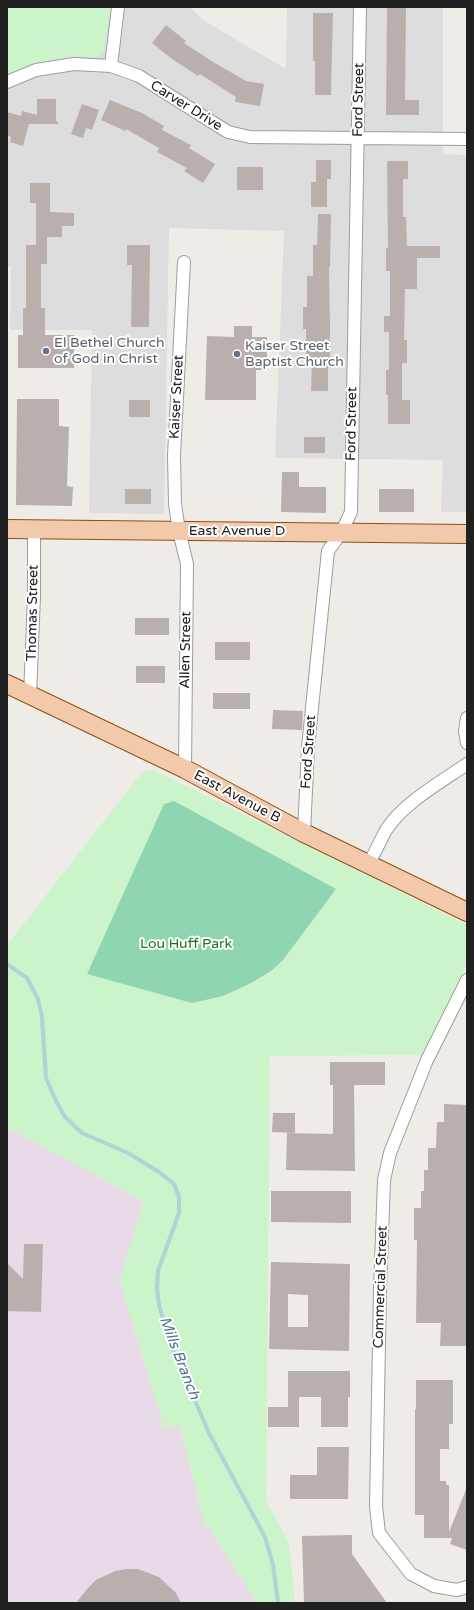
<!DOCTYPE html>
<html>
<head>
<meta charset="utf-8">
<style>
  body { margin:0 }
  #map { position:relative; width:474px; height:1610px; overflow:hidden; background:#efece8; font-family:"Varela Round",sans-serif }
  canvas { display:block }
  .frame { position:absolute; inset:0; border:8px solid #202020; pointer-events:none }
</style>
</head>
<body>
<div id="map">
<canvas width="474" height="1610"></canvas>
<div class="frame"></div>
</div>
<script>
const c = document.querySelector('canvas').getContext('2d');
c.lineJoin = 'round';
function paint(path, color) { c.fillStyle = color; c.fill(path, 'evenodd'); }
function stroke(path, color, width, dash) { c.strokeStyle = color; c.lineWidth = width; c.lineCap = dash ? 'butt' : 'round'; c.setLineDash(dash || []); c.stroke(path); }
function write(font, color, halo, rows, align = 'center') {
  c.font = font + ' "Varela Round",sans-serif'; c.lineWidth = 4; c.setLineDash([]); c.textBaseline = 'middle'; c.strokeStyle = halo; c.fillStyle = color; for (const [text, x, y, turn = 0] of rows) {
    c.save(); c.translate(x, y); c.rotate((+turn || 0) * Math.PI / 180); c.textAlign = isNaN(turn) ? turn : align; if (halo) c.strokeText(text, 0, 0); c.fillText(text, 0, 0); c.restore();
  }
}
paint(new Path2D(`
  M 111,7 L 190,7 L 203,20 L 286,69 L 287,7 L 443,7 L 443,154 L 467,155 L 467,512 L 441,512 L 443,460 L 275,458 L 284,231 L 169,228 L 164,514 L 89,513 L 92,330 L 10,330 L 11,267 L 7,267 L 7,76 L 13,72 L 54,60 L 76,56 L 96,57 L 110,13 Z`), '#dedddd');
paint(new Path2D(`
  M 7,1131 L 14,1131 L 143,1201 L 120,1282 L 164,1428 L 180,1426 L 203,1519 L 257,1603 L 7,1603 Z`), '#e8dae7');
paint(new Path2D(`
  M 7,7 L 111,7 L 103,53 L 96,58 L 76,56 L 54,60 L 13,72 L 7,76 Z
  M 154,770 L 467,925 L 467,964 L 422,1055 L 270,1056 L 266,1500 L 289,1543 L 295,1603 L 257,1603 L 203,1519 L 180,1426 L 164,1428 L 120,1282 L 143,1201 L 14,1131 L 7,1131 L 7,945 L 136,780 L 144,772 Z`), '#ccf4ca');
paint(new Path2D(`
  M 174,801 L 336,889 L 283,960 L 271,971 L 251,983 L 223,996 L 192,1003 L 87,974 L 164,804 Z`), '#8fd5b1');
stroke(new Path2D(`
  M 7,964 L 27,978 L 38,999 L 42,1017 L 46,1078 L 56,1101 L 65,1117 L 82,1133 L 128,1153 L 159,1172 L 174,1184 L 179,1197 L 179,1213 L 158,1271 L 157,1288 L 159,1305 L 171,1345 L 209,1433 L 265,1537 L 273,1565 L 278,1603`), '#add4d8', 4);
paint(new Path2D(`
  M 387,7 L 406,7 L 405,100 L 419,100 L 419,115 L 386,115 Z
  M 313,13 L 333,13 L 331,95 L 315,95 L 315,61 L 313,61 Z
  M 166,25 L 186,41 L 184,43 L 213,62 L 246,81 L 264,84 L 260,106 L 235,102 L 236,97 L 200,74 L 198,76 L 172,59 L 152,43 Z
  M 37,99 L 56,99 L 56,121 L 58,122 L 58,124 L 29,124 L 23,146 L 10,142 L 11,137 L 7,135 L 7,112 L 21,116 L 22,111 L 37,115 Z
  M 110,100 L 142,113 L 164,126 L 162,130 L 191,145 L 189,148 L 215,164 L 203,183 L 184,171 L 187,168 L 157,152 L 159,148 L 126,129 L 125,131 L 101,120 Z
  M 82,104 L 99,110 L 92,130 L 86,128 L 83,138 L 71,134 Z
  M 316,160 L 331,160 L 331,179 L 327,179 L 327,207 L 311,207 L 311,182 L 316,182 Z
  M 387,161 L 408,161 L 408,179 L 403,179 L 403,217 L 406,217 L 407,246 L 440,246 L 440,258 L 417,258 L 417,289 L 405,289 L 404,340 L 407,340 L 407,363 L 402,363 L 402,400 L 410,400 L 410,424 L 388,424 L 388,395 L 386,395 L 386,370 L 389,370 L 389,332 L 384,332 L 384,316 L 390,316 L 390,271 L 386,271 L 386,248 L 388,248 Z
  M 237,167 L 263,167 L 263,190 L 237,190 Z
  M 30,183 L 50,183 L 50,212 L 74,213 L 74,226 L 62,226 L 62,237 L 47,237 L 47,264 L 41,264 L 41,308 L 45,308 L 45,335 L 74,335 L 74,368 L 18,368 L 18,335 L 23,335 L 23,308 L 26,308 L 26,245 L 36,245 L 36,203 L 30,203 Z
  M 318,214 L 331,214 L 330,267 L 329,267 L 330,329 L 330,360 L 328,360 L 328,391 L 311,391 L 312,360 L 306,360 L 306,329 L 303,329 L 303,307 L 307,307 L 307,276 L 313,276 L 313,245 L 317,245 Z
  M 127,245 L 150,245 L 149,327 L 131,327 L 132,265 L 127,265 Z
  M 234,326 L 252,326 L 252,337 L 267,337 L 267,370 L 256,370 L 256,400 L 205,400 L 207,336 L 234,337 Z
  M 17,399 L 59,399 L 59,426 L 69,427 L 67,486 L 73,487 L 72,506 L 16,505 Z
  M 129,400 L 150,400 L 150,417 L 129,417 Z
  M 304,437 L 325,437 L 325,453 L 304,453 Z
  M 282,472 L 299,472 L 299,487 L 326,487 L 326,513 L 281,512 Z
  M 125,489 L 151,489 L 151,504 L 125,504 Z
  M 379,489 L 414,489 L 414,512 L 379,512 Z
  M 135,618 L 169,618 L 169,635 L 135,635 Z
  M 215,642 L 250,642 L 250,660 L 215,660 Z
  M 136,666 L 165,666 L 165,683 L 136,683 Z
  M 213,693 L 250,693 L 250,709 L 213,709 Z
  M 273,710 L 303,711 L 302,730 L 272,729 Z
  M 330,1062 L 385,1062 L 385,1085 L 354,1085 L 355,1171 L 286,1170 L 287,1133 L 333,1134 L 333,1085 L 330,1085 Z
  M 444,1104 L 467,1105 L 467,1346 L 440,1346 L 441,1323 L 416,1323 L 417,1240 L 414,1240 L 414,1208 L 421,1208 L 421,1191 L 424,1191 L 424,1170 L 428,1170 L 428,1148 L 436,1148 L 437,1122 L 444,1122 Z
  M 273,1113 L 295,1113 L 295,1133 L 272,1132 Z
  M 271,1191 L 351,1191 L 351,1223 L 271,1222 Z
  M 24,1244 L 43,1244 L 41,1312 L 7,1311 L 7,1263 L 23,1279 Z
  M 271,1262 L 350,1264 L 349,1351 L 269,1349 ZM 288,1294 L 308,1295 L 308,1327 L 288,1327 Z
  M 288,1371 L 350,1371 L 350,1397 L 348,1397 L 348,1427 L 321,1427 L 321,1397 L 299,1397 L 299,1427 L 268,1427 L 268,1407 L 288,1407 Z
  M 416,1380 L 453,1380 L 453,1424 L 449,1424 L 449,1449 L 440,1449 L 440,1481 L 446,1481 L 446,1485 L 449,1485 L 449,1532 L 467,1487 L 467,1550 L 450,1544 L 452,1538 L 424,1538 L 424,1515 L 415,1515 L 415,1409 L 416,1409 Z
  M 317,1447 L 349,1447 L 348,1499 L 290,1499 L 290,1475 L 317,1475 Z
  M 352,1535 L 352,1554 L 387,1603 L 304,1603 L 302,1536 Z
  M 126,1569 L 138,1569 L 159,1577 L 176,1593 L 181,1603 L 76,1603 L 88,1588 L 96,1580 L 115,1571 Z`), '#b9b0ad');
const street = new Path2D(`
  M 111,66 L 118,7
  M 7,82 L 36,70 L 74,64 L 111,66 L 139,76 L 228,132 L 250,137 L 467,139
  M 184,262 L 174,456 L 175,504 L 179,531 L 187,564 L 185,769
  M 30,696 L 34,596 L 34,530
  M 467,718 L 465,731 L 467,743
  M 304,833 L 308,747 L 328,551 L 341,533 L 351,512 L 360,7
  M 369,863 C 375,853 380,841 386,830 C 403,803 441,782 467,764
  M 467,980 L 427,1060 L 390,1153 L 384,1180 L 380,1289 L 376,1506 L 379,1533 L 411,1574 L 434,1586 L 457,1590 L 467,1587`);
const primary = new Path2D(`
  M 7,529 L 467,534
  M 7,684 L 185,769 L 304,833 L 467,912`);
stroke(street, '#9d9d9d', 14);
stroke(primary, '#8b5211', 20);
stroke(street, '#fff', 12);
stroke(primary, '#f2c9aa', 18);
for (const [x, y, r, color] of [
  [46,351,4,"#6b7280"],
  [237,354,4,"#6b7280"]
]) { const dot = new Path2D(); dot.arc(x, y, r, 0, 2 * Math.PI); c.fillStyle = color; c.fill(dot); stroke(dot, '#fff', 1.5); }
write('14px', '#202020', '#fff', [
  ["Ford Street",359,100,-89],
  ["Carver Drive",186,106,32],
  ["Kaiser Street",177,397,-87],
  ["Ford Street",352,424,-89],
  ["East Avenue D",237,531],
  ["Thomas Street",33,613,-89],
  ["Allen Street",186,650,-89],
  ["Ford Street",309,752,-86],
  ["East Avenue B",237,797,28],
  ["Commercial Street",381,1287,-88]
]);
write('14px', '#5b616d', '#fff', [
  ["El Bethel Church",54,343],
  ["of God in Christ",54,359],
  ["Kaiser Street",245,346],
  ["Baptist Church",245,362]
], 'left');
write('14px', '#1d7318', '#fff', [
  ["Lou Huff Park",186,944]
]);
write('italic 15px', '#4c778f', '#fff', [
  ["Mills Branch",179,1358,69]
]);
</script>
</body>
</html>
